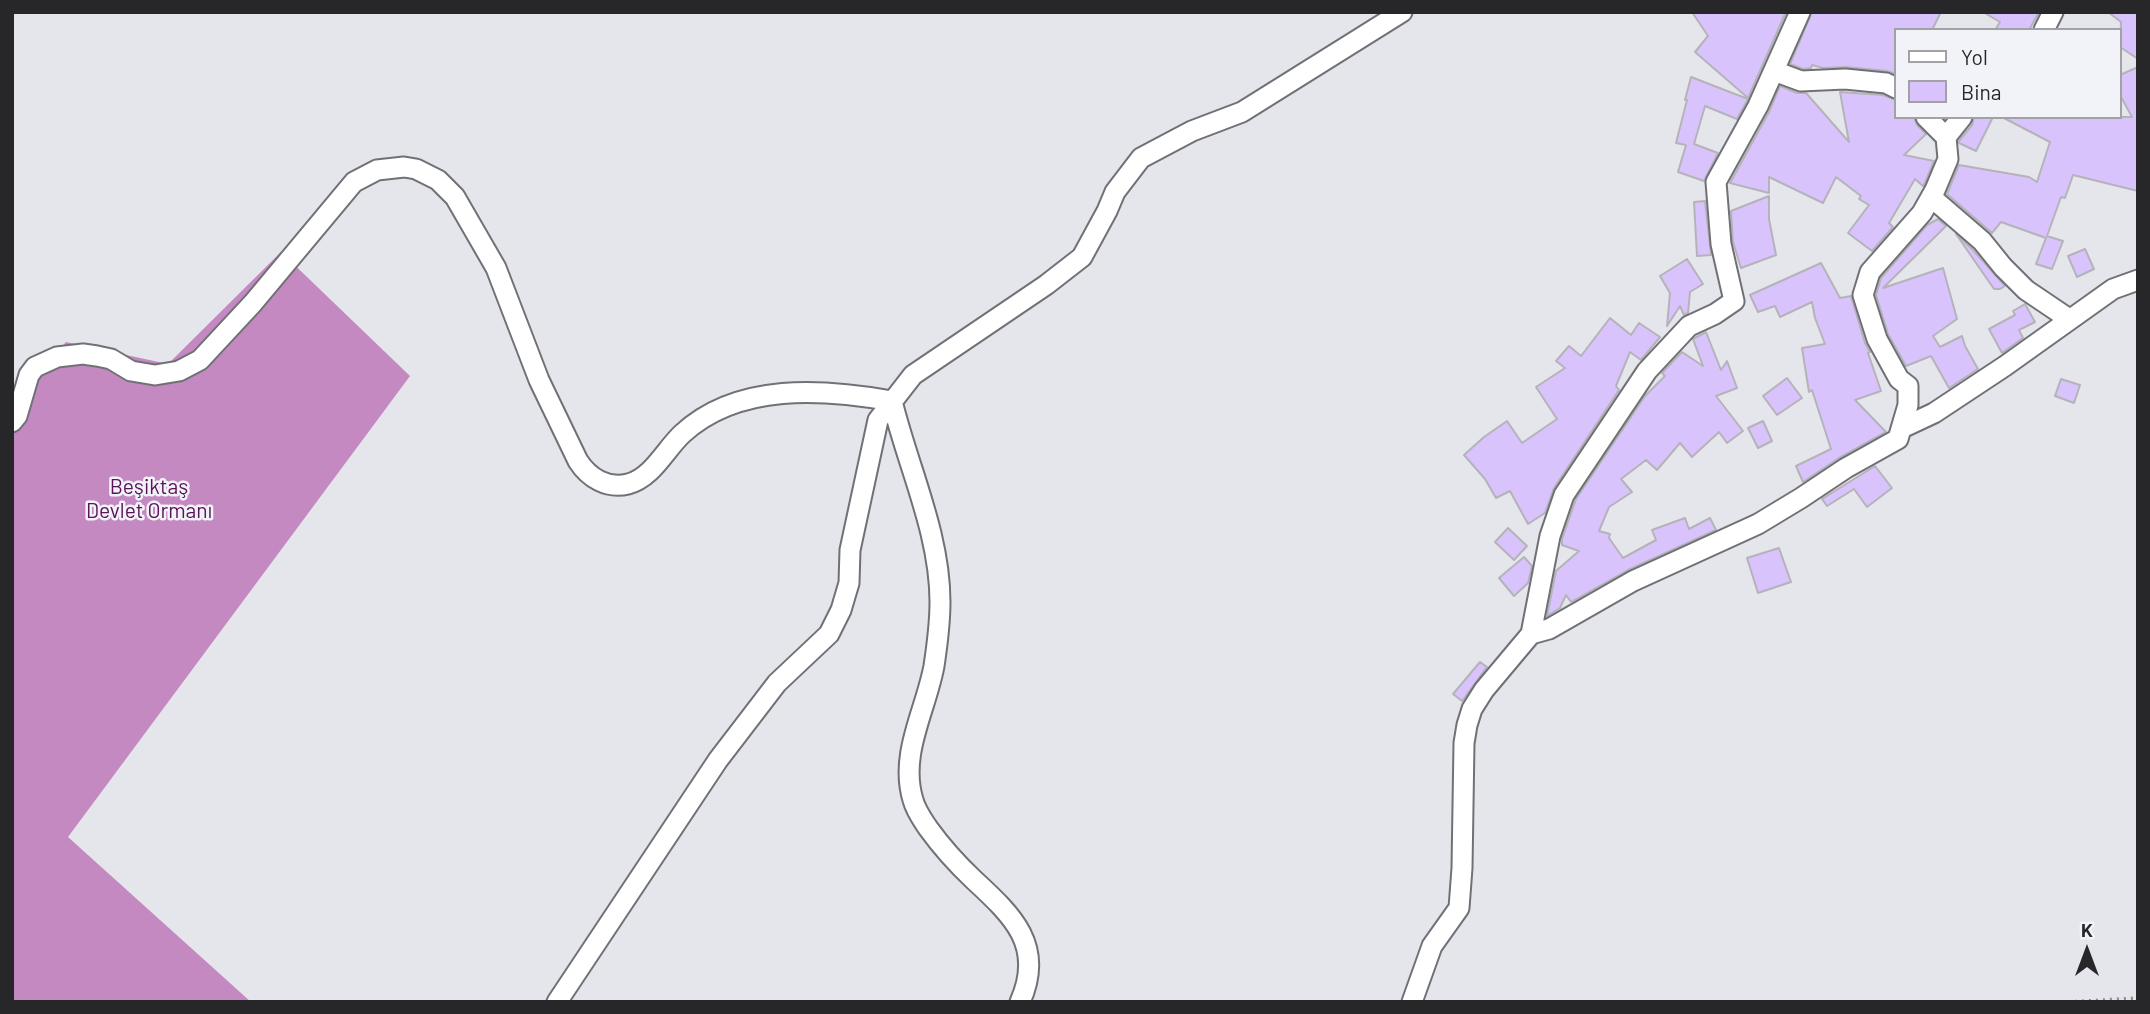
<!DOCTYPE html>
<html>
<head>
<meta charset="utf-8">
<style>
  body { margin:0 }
  #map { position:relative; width:2150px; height:1014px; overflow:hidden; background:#e5e6ec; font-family:Barlow,sans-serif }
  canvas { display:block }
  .frame { position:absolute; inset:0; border:14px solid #272729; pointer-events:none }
  .legend { position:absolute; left:1894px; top:28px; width:228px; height:91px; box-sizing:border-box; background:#f2f3f9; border:2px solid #a1a1a6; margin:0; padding:9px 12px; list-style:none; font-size:21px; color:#272729 }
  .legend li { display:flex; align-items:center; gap:14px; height:35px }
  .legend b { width:35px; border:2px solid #a1a1a6 }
  .north { position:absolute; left:2052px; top:916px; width:70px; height:70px; -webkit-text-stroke:5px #f2f3f9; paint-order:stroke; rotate:0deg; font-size:19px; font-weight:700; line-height:28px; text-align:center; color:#272729 }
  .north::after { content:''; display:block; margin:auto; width:24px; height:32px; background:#272729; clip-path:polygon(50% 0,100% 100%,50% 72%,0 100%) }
</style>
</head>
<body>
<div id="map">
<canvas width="2150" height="1014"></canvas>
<div class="frame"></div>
<ul class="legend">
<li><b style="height:9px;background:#fff"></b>Yol</li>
<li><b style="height:19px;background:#d9c3fd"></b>Bina</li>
</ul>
<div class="north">K</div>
</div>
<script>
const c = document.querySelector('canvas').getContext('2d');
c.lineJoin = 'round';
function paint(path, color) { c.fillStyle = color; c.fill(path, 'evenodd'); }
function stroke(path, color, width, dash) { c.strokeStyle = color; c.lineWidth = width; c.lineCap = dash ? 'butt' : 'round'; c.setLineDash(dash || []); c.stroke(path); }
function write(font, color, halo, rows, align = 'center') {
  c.font = font + ' Barlow,sans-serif'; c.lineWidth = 5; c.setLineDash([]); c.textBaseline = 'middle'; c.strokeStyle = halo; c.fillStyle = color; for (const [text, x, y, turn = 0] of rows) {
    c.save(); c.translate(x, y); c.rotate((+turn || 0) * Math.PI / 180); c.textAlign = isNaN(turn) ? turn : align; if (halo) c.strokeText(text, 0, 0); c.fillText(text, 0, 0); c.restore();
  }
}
paint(new Path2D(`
  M 281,252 L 410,376 L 68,837 L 251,1002 L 12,1002 L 12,403 L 66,342 L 168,364 Z`), '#c489c1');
const building = new Path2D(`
  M 1692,12 L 1786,12 L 1748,98 L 1695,52 L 1708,36 Z
  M 1812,12 L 1941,12 L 1932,30 L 1896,30 L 1896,74 L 1887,71 L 1846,67 L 1823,68 L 1812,65 L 1811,68 L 1803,69 L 1790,64 Z
  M 1983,12 L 2039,12 L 2029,30 L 1995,30 L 2000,22 Z
  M 2108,12 L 2138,12 L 2138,59 L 2120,47 L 2121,22 Z
  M 2138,67 L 2138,191 L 2073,175 L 2065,198 L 2061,197 L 2047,236 L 2063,241 L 2052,269 L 2036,264 L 2046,238 L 2001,222 L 1992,233 L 1947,194 L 1959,165 L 2029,177 L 2037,182 L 2050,142 L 2002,117 L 2132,117 L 2120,95 L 2120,75 Z
  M 1691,77 L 1748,99 L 1737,119 L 1705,106 L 1694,144 L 1718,153 L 1704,181 L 1678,172 L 1686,145 L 1676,143 L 1687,100 L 1685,100 Z
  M 1780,86 L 1797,93 L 1806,93 L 1849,142 L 1840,92 L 1883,95 L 1896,100 L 1896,117 L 1914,117 L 1917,125 L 1926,134 L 1904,155 L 1934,161 L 1924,185 L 1923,186 L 1915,179 L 1889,223 L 1893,227 L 1872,251 L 1848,233 L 1869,205 L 1859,199 L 1861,196 L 1836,177 L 1823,203 L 1769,177 L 1769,193 L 1730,183 L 1769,112 Z
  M 1974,117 L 1993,117 L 1976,151 L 1959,143 L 1959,141 L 1972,125 Z
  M 1769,196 L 1769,219 L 1776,255 L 1741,268 L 1733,242 L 1731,211 Z
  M 1705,201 L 1711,255 L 1697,256 L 1694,202 Z
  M 1938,219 L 1946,226 L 1883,288 L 1943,268 L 1957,319 L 1933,336 L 1940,347 L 1962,336 L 1965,346 L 1978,369 L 1949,388 L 1931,356 L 1906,366 L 1888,334 L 1876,295 L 1881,278 L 1927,225 Z
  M 1956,234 L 1973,250 L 2005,286 L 2000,289 L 1994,289 Z
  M 2085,249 L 2094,269 L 2077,277 L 2068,256 Z
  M 1687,259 L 1703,284 L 1690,292 L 1688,313 L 1684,315 L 1680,306 L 1667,326 L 1670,293 L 1660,276 Z
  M 1821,263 L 1840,298 L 1851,296 L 1865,343 L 1870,352 L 1868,353 L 1881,391 L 1855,400 L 1886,432 L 1839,458 L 1803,482 L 1796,466 L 1831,449 L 1812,390 L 1809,392 L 1802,348 L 1825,344 L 1815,318 L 1812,302 L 1780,317 L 1775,306 L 1758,312 L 1750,295 Z
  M 2025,304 L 2035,322 L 2019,330 L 2023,338 L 2002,353 L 1989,329 L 2015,315 L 2013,311 Z
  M 1610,318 L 1631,335 L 1639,323 L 1660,337 L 1641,360 L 1630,352 L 1616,386 L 1619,390 L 1554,488 L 1545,513 L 1528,524 L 1510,491 L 1496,498 L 1485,479 L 1464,455 L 1484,437 L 1507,421 L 1522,443 L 1557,419 L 1536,387 L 1565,368 L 1556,361 L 1569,346 L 1581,356 Z
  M 1706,332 L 1721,370 L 1727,361 L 1737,388 L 1716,396 L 1743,431 L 1727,443 L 1719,432 L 1692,457 L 1680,443 L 1657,470 L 1646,460 L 1621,479 L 1632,492 L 1609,507 L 1599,531 L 1610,534 L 1609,538 L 1623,558 L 1656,540 L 1652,530 L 1685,518 L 1689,529 L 1710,518 L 1716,530 L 1628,570 L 1571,602 L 1566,595 L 1560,608 L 1547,616 L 1556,571 L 1579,551 L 1562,545 L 1562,539 L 1576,499 L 1645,396 L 1665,376 L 1662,373 L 1679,355 L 1682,352 L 1703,366 L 1693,339 Z
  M 1787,378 L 1802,398 L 1777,415 L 1763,396 Z
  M 2061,379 L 2080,385 L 2074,403 L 2055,396 Z
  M 1763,421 L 1772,441 L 1758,448 L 1748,428 Z
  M 1875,466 L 1892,488 L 1867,507 L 1854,489 L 1827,506 L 1822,499 Z
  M 1508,528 L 1527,546 L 1514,560 L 1495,542 Z
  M 1779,548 L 1791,582 L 1758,593 L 1747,558 Z
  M 1524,557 L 1532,566 L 1528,583 L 1514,596 L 1499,578 Z
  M 1480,662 L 1487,667 L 1462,701 L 1453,694 Z`);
paint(building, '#d9c3fd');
stroke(building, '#b5b3b9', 2);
const street = new Path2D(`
  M 2044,30 L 2053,12
  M 1774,71 L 1801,81 L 1845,79 L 1886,83 L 1896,88
  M 1926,117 L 1946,137
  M 1931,197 L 1982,241 L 2003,267 L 2026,290 L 2069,319
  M 12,422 L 17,416 L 29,375 L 35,367 L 57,357 L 83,354 L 97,356 L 111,359 L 131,371 L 155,375 L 179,371 L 200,360 L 253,303 L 354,182 L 377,170 L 404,167 L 416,169 L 438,180 L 455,197 L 496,268 L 539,380 L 578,461 C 589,478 607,489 628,484 C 652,478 665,450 682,434 C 738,382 824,389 892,401 C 908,467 940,533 940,602 C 940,622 937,646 934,666 C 926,710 899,754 913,800 C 916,811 922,819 928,828 C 941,846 957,864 974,880 C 1013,916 1045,946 1020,1002
  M 1902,428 L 1934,413 L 2005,366 L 2113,289 L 2138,280
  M 1531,634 L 1549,629 L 1633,581 L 1758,524 L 1801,498 L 1846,468 L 1898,439 L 1908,405 L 1908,386 L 1899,379 L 1877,339 L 1863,295 L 1870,272 L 1922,213 L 1935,190 L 1948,159 L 1946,137 L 1962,117
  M 557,1002 L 718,760 L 777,683 L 829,634 L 841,610 L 849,583 L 850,550 L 878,420 L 913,375 L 1046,285 L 1082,257 L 1107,211 L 1115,192 L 1141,158 L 1192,131 L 1242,112 L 1402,12
  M 1412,1002 L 1432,946 L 1459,908 L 1462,868 L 1464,743 L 1467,725 L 1472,709 L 1484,690 L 1531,634 L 1550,536 L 1564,495 L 1647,371 L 1689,326 L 1715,314 L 1734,301 L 1721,244 L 1716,182 L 1758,106 L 1800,12`);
stroke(street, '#707176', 23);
stroke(new Path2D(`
  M 2068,1002 L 2138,998`), '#8b8b8f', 3.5, [2, 5]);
stroke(street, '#fff', 19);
write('21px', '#5a1358', '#f2f3f9', [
  ["Beşiktaş",149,487],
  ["Devlet Ormanı",149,511]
]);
</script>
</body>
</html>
